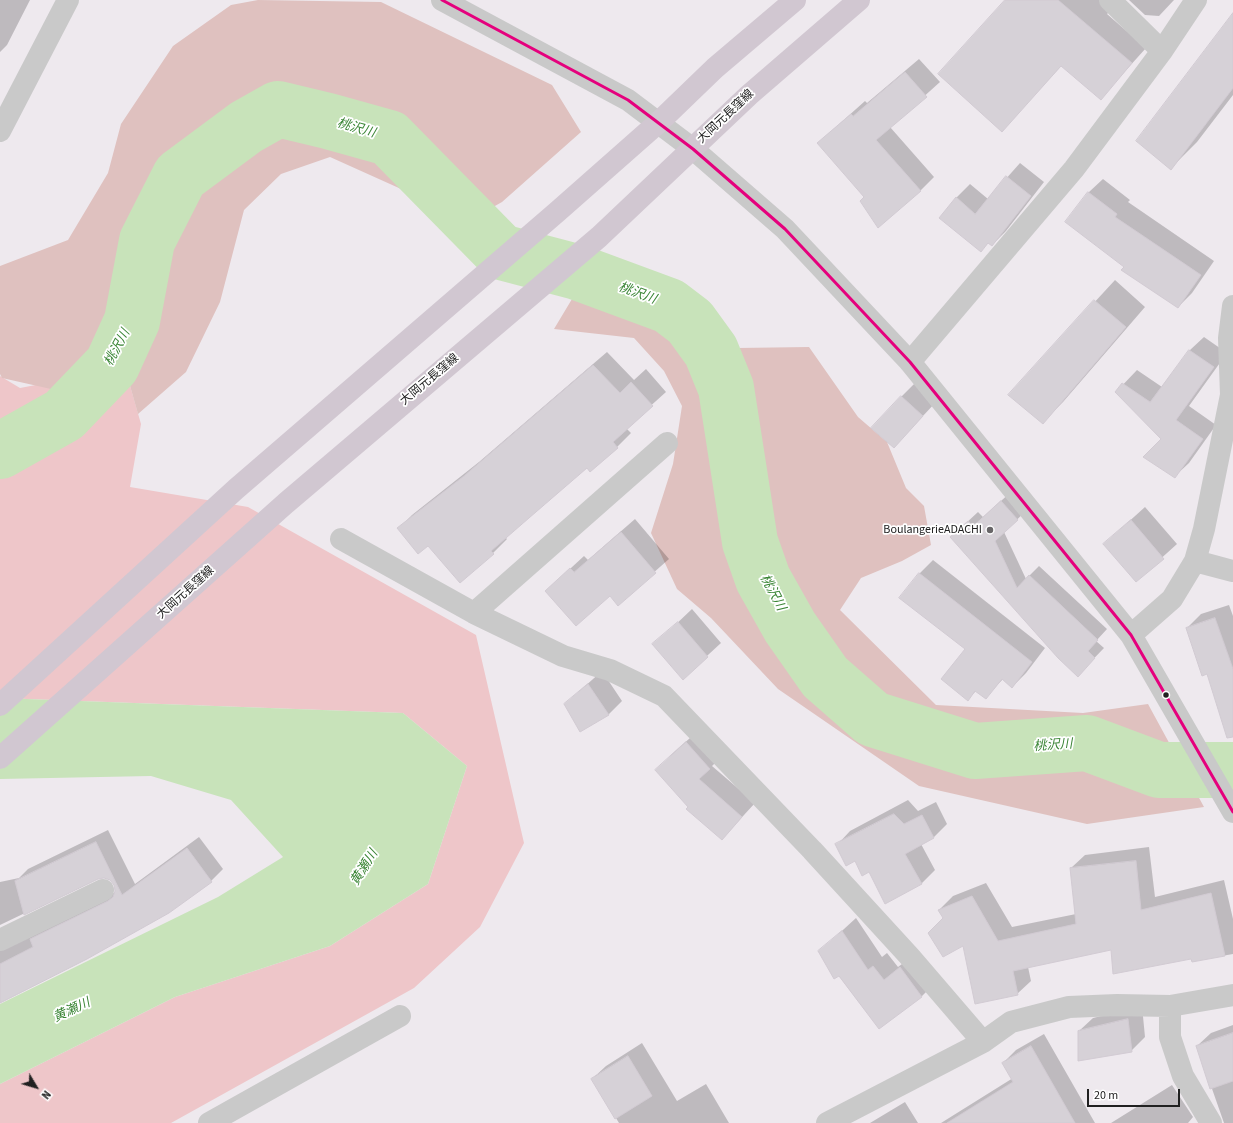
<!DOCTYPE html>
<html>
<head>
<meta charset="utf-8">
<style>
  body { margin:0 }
  #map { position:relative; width:1233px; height:1123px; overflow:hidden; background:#eee9ee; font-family:"Source Sans 3",sans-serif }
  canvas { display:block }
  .north { position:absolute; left:16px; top:1067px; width:40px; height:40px; -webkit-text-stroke:3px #fff; paint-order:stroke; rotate:128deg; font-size:11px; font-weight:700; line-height:16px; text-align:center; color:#202020 }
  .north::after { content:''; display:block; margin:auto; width:14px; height:18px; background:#202020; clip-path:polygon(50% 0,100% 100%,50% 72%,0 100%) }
  .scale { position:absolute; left:1087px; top:1089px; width:93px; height:18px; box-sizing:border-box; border:2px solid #202020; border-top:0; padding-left:5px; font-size:12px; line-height:14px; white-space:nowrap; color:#202020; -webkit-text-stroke:3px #fff; paint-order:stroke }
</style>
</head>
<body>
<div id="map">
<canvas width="1233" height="1123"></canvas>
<div class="north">N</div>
<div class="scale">20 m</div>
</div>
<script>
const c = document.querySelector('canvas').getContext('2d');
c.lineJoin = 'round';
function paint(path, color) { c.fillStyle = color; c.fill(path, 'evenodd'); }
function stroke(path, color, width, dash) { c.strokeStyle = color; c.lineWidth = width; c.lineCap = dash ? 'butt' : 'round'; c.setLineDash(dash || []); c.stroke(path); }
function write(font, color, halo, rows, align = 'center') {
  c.font = font + ' "Source Sans 3","Noto Sans JP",sans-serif'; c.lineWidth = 3.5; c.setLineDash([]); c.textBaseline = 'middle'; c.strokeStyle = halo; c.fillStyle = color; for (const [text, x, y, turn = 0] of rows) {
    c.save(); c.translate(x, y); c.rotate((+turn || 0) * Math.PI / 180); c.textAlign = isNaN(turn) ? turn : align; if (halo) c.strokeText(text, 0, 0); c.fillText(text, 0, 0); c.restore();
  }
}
paint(new Path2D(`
  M 125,368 L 141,424 L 130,487 L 248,507 L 476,635 L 524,843 L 480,927 L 414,988 L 171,1123 L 0,1123 L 0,1084 L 175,997 L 330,946 L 428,884 L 467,766 L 403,713 L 0,698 L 0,376 L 20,388 Z`), '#eec6c9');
paint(new Path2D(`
  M 258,0 L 381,2 L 552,85 L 581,132 L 502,202 L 470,220 L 330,157 L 281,174 L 244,210 L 220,302 L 186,372 L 138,414 L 125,368 L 51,389 L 2,378 L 0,374 L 0,266 L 68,240 L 108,173 L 121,124 L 173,46 L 231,5 Z
  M 578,289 L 648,312 L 737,348 L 809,347 L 858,417 L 887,442 L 906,488 L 924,506 L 931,545 L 902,561 L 861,578 L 840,610 L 936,705 L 1083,713 L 1148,704 L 1204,807 L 1087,824 L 919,786 L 778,689 L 711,618 L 677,589 L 651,533 L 673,464 L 682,406 L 664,371 L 634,338 L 554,329 Z`), '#dfc1bf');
paint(new Path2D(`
  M 0,698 L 403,713 L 467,766 L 428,884 L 330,946 L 175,997 L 0,1084 L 0,1004 L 218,897 L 283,857 L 231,800 L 151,776 L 0,779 Z`), '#c8e3ba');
paint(new Path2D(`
  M 0,0 L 30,0 L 7,45 L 0,52 Z
  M 1007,0 L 1121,0 L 1107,14 L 1146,48 L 1101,98 L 1062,65 L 1002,130 Z
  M 1129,0 L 1174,0 L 1159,16 L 1145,15 Z
  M 1233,14 L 1233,95 L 1197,142 L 1170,169 Z
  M 919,59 L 940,82 L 890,127 L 934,177 L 920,191 L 865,197 L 818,143 L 865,101 L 867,103 Z
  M 1020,163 L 1044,182 L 1006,231 L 992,245 L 989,242 L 980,251 L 956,198 L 970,184 L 988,199 Z
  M 1103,179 L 1130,200 L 1128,202 L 1214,261 L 1192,293 L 1178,307 L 1067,222 L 1089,192 Z
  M 1115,280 L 1145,307 L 1063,402 L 1043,422 L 1009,395 Z
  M 1204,337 L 1227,353 L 1189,406 L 1216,425 L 1189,463 L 1175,476 L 1162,439 L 1116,392 L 1137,370 L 1162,387 L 1190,350 Z
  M 607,352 L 634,380 L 646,369 L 666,392 L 626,428 L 631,433 L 617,447 L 587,466 L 505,537 L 507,539 L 493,553 L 428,544 L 399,528 L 412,515 L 479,462 Z
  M 915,383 L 936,402 L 894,447 L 901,397 Z
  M 1011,492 L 1027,510 L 1004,532 L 1026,579 L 1039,566 L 1107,629 L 1096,641 L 1104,648 L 1078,675 L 951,537 L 978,512 L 983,517 Z
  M 1145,507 L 1177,544 L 1136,581 L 1104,544 Z
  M 635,519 L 669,559 L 618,604 L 610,594 L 546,591 L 584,556 L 588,560 Z
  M 933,560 L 1045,648 L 1026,673 L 1012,687 L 1003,679 L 985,698 L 976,691 L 968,699 L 967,649 L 919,574 Z
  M 1229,605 L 1233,616 L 1233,720 L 1187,628 L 1201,614 Z
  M 692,609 L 721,643 L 683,678 L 654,645 Z
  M 602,671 L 622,701 L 608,715 L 565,704 Z
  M 700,729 L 723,755 L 712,766 L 755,803 L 722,839 L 690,807 L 670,756 Z
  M 908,800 L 918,811 L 936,802 L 947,824 L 934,837 L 921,844 L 935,870 L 921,884 L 869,871 L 837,845 L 850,831 Z
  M 108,830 L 135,884 L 199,837 L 223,869 L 211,881 L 0,1002 L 0,928 L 19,939 L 116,892 L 115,884 L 110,879 L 104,877 L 98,878 L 0,925 L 0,882 L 19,878 L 28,869 Z
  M 1149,847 L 1155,897 L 1224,880 L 1233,919 L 1233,954 L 1193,961 L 1192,958 L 1112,949 L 1028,967 L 1031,981 L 1017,994 L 964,944 L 939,910 L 953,896 L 986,883 L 1012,927 L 1076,914 L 1071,868 L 1085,855 Z
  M 856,918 L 882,957 L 887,953 L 898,967 L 914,955 L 935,983 L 921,997 L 879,1028 L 820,951 Z
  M 1142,1006 L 1145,1037 L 1131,1051 L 1079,1031 L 1093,1018 Z
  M 1233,1025 L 1233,1123 L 1224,1123 L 1197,1046 L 1211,1033 Z
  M 1044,1034 L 1095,1123 L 941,1123 L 1013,1078 L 1003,1063 L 1016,1050 Z
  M 642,1043 L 677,1101 L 706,1084 L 729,1123 L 619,1123 L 592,1079 L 606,1066 Z
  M 1172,1085 L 1193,1117 L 1188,1123 L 1111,1123 Z
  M 905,1102 L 918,1123 L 870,1123 Z`), '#0003');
stroke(new Path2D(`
  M 0,451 L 64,415 L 112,365 L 132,321 L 147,241 L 180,176 L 246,127 L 278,109 L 328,121 L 389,138 L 501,252 L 577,272 L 669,306 L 690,322 L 711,351 L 726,388 L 750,542 L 763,579 L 790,627 L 825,677 L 873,719 L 975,751 L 1087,743 L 1159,770 L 1233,770`), '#c8e3ba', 56);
const building = new Path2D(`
  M 1005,0 L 1058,0 L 1132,63 L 1101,100 L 1061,66 L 1002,132 L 938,74 Z
  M 1233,13 L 1233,88 L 1171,170 L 1136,141 Z
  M 905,72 L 927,97 L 876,140 L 921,191 L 878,228 L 860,201 L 864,197 L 817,143 L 851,114 L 853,116 Z
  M 1006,176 L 1031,196 L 992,246 L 988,243 L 981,252 L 939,218 L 956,197 L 975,214 Z
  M 1088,192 L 1117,214 L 1115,217 L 1201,275 L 1178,308 L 1121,270 L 1124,267 L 1065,222 Z
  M 1094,300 L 1126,327 L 1043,424 L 1008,395 Z
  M 1189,350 L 1214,367 L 1176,420 L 1203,439 L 1175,478 L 1143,457 L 1161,439 L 1115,392 L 1122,383 L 1150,402 Z
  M 593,365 L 620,393 L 631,382 L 653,406 L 613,442 L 618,448 L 590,472 L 587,468 L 529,518 L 491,551 L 494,554 L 460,583 L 428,546 L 418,554 L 397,528 L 464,476 Z
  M 901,396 L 923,416 L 894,448 L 871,428 Z
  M 1001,501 L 1018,520 L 995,541 L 1017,588 L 1029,575 L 1098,640 L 1088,651 L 1095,658 L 1078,677 L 1058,658 L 950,537 L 968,521 L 973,526 Z
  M 1131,520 L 1164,559 L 1136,582 L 1103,544 Z
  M 621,532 L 656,573 L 618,606 L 610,596 L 576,626 L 545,591 L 570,568 L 574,572 Z
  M 919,573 L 1032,662 L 1012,688 L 1002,679 L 986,699 L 975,691 L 968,701 L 941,679 L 965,649 L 899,598 Z
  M 1215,618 L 1233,669 L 1233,737 L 1227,738 L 1207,674 L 1202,676 L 1186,628 Z
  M 678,622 L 708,657 L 683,680 L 652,644 Z
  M 588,684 L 609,715 L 580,732 L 564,704 Z
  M 686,742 L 710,769 L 699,779 L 742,817 L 722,840 L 686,809 L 688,807 L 655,770 Z
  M 894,814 L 904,824 L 922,815 L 934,838 L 905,854 L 922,884 L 885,904 L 869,872 L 862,876 L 855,861 L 846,866 L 835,844 Z
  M 96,842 L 122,895 L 187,848 L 212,882 L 169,913 L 87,959 L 0,1003 L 0,964 L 33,947 L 30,939 L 108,901 L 113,897 L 115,891 L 114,885 L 110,880 L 104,878 L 98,879 L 24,915 L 15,881 Z
  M 1136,861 L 1141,910 L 1211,893 L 1225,956 L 1192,962 L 1191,959 L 1113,974 L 1111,950 L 1013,971 L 1018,995 L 975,1004 L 963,946 L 943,957 L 928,933 L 943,918 L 938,910 L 972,896 L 998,941 L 1076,924 L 1070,868 Z
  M 842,931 L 868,970 L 873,966 L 884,980 L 900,967 L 922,997 L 879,1029 L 839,976 L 834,979 L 818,951 Z
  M 1128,1019 L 1132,1052 L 1078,1061 L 1078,1031 Z
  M 1233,1033 L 1233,1081 L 1210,1089 L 1196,1046 Z
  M 1031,1046 L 1075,1123 L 947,1123 L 1013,1082 L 1002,1063 Z
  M 628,1056 L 652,1096 L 615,1119 L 591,1079 Z`);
paint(building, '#d6d1d7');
stroke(building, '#d1cad2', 1);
stroke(new Path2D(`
  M 442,0 L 628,100 L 693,149 L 785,229 L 910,362 L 1131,635 L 1233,812
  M 1110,0 L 1162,51
  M 0,131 L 68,0
  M 910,362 L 1074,169 L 1162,51 L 1196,0
  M 341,539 L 474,613 L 563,656 L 610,670 L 664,696 L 812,850 L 910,957 L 983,1042
  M 1195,561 L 1204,529 L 1231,395 L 1229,338 L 1233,306
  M 474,613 L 667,443
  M 1131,635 L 1172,599 L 1195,561 L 1233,571
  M 0,940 L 103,890
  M 1170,1006 L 1170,1037 L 1183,1076 L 1211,1123
  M 209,1123 L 400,1016
  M 827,1123 L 983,1042 L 1011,1022 L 1069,1007 L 1117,1005 L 1170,1006 L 1233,995`), '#c9c9c9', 22);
stroke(new Path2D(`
  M 0,705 L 236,489 L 557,212 L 659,122 L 715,68 L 795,0
  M 0,758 L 286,503 L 599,237 L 749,95 L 859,0`), '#d1c7d1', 22);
stroke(new Path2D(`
  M 442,0 L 628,100 L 693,149 L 785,229 L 910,362 L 1131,635 L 1233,812`), '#e5007d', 3);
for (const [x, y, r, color] of [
  [990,530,4,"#686668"],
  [1166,695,3.5,"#202020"]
]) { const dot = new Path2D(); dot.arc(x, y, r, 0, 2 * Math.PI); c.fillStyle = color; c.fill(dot); stroke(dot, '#fff', 1.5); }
write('12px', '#202020', '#fff', [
  ["大岡元長窪線",726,117,-43],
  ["大岡元長窪線",430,380,-40],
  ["大岡元長窪線",186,593,-42]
]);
write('12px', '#202020', '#fff', [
  ["BoulangerieADACHI",982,530]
], 'right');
write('italic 13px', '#3a8535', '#fff', [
  ["桃沢川",356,129,16],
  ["桃沢川",637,294,20],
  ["桃沢川",118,348,-62],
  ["桃沢川",772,593,62],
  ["桃沢川",1053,746,-4],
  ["黄瀬川",365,868,-58],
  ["黄瀬川",72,1011,-25]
]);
</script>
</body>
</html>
